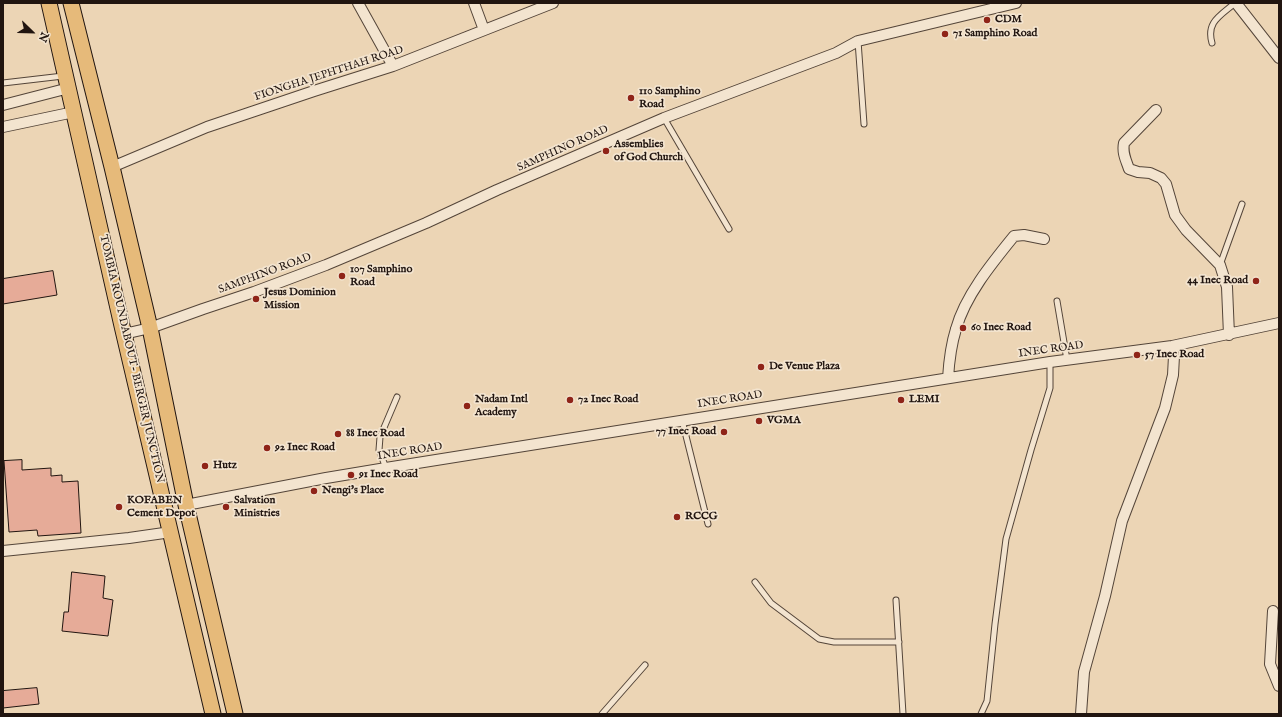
<!DOCTYPE html>
<html>
<head>
<meta charset="utf-8">
<style>
  body { margin:0 }
  #map { position:relative; width:1282px; height:717px; overflow:hidden; background:#ecd5b5; font-family:"IM FELL English",serif }
  canvas { display:block }
  .frame { position:absolute; inset:0; border:4px solid #211510; pointer-events:none }
  .north { position:absolute; left:12px; top:12px; width:40px; height:40px; -webkit-text-stroke:3px #f3e4cf; paint-order:stroke; rotate:113deg; font-size:11px; font-weight:700; line-height:16px; text-align:center; color:#211510 }
  .north::after { content:''; display:block; margin:auto; width:14px; height:18px; background:#211510; clip-path:polygon(50% 0,100% 100%,50% 72%,0 100%) }
</style>
</head>
<body>
<div id="map">
<canvas width="1282" height="717"></canvas>
<div class="frame"></div>
<div class="north">N</div>
</div>
<script>
const c = document.querySelector('canvas').getContext('2d');
c.lineJoin = 'round';
function paint(path, color) { c.fillStyle = color; c.fill(path, 'evenodd'); }
function stroke(path, color, width, dash) { c.strokeStyle = color; c.lineWidth = width; c.lineCap = dash ? 'butt' : 'round'; c.setLineDash(dash || []); c.stroke(path); }
function write(font, color, halo, rows, align = 'center') {
  c.font = font + ' "IM FELL English",serif'; c.lineWidth = 3.5; c.setLineDash([]); c.textBaseline = 'middle'; c.strokeStyle = halo; c.fillStyle = color; for (const [text, x, y, turn = 0] of rows) {
    c.save(); c.translate(x, y); c.rotate((+turn || 0) * Math.PI / 180); c.textAlign = isNaN(turn) ? turn : align; if (halo) c.strokeText(text, 0, 0); c.fillText(text, 0, 0); c.restore();
  }
}
const building = new Path2D(`
  M 53,271 L 57,295 L 3,304 L 3,279 Z
  M 22,460 L 22,470 L 51,468 L 51,476 L 62,475 L 62,482 L 78,481 L 81,533 L 38,536 L 37,530 L 9,532 L 4,461 Z
  M 72,572 L 105,576 L 103,598 L 113,600 L 108,636 L 62,631 L 64,612 L 68,612 Z
  M 37,688 L 39,704 L 3,708 L 3,691 Z`);
paint(building, '#e6ab98');
stroke(building, '#211510', 1);
const lane = new Path2D(`
  M 858,41 L 864,124
  M 1212,43 C 1206,22 1220,16 1235,3
  M 3,83 L 63,76
  M 664,118 L 729,229
  M 1220,265 L 1242,204
  M 1057,301 L 1067,360
  M 682,420 L 708,524
  M 386,468 L 379,450 L 380,437 L 397,397
  M 755,582 L 771,603 L 819,639 L 834,642 L 899,642
  M 896,600 L 903,714
  M 602,714 L 645,665
  M 981,714 L 987,701 L 995,624 L 1006,539 L 1031,450 L 1050,388 L 1050,362`);
const street = new Path2D(`
  M 358,3 L 393,66
  M 474,3 L 484,30
  M 1236,3 L 1279,58
  M 3,105 L 69,88
  M 1156,110 L 1124,143 C 1122,153 1126,160 1129,169 L 1138,172 L 1150,173 L 1161,178 L 1166,184 L 1175,215 L 1186,230 L 1220,265 L 1227,287 L 1229,335
  M 3,127 L 74,112
  M 112,167 L 207,127 L 314,91 L 393,66 L 553,3
  M 124,334 L 150,328 L 203,309 L 254,292 L 326,265 L 426,223 L 497,190 L 664,118 L 836,53 L 858,41 L 1016,3
  M 948,378 C 949,362 951,345 956,329 C 965,296 992,263 1014,236 L 1024,235 L 1044,239
  M 186,505 L 326,478 L 386,468 L 1050,362 L 1172,346 L 1279,323
  M 3,551 L 129,538 L 171,532
  M 1273,611 L 1270,664 L 1279,686
  M 1081,714 L 1084,672 L 1105,596 L 1122,521 L 1165,408 L 1173,375 L 1174,356 L 1172,346`);
const primary = new Path2D(`
  M 49,3 L 122,326 L 213,714
  M 71,3 L 112,167 L 150,328 L 186,505 L 235,714`);
stroke(lane, '#544539', 7);
stroke(street, '#544539', 12);
stroke(primary, '#211510', 17);
stroke(lane, '#f3e4cf', 5);
stroke(street, '#f3e4cf', 10);
stroke(primary, '#e6ba7a', 15);
for (const [x, y, r, color] of [
  [987,20,4,"#8f2418"],
  [945,34,4,"#8f2418"],
  [631,98,4,"#8f2418"],
  [606,151,4,"#8f2418"],
  [342,276,4,"#8f2418"],
  [1256,281,4,"#8f2418"],
  [256,299,4,"#8f2418"],
  [963,328,4,"#8f2418"],
  [1137,355,4,"#8f2418"],
  [761,367,4,"#8f2418"],
  [570,400,4,"#8f2418"],
  [901,400,4,"#8f2418"],
  [467,406,4,"#8f2418"],
  [759,421,4,"#8f2418"],
  [724,432,4,"#8f2418"],
  [338,434,4,"#8f2418"],
  [267,448,4,"#8f2418"],
  [205,466,4,"#8f2418"],
  [351,475,4,"#8f2418"],
  [314,491,4,"#8f2418"],
  [119,507,4,"#8f2418"],
  [226,507,4,"#8f2418"],
  [677,517,4,"#8f2418"]
]) { const dot = new Path2D(); dot.arc(x, y, r, 0, 2 * Math.PI); c.fillStyle = color; c.fill(dot); stroke(dot, '#f3e4cf', 1.5); }
write('bold 11px', '#211510', '#f3e4cf', [
  ["CDM",995,20],
  ["71 Samphino Road",953,34],
  ["110 Samphino",639,92],
  ["Road",639,105],
  ["Assemblies",614,145],
  ["of God Church",614,158],
  ["107 Samphino",350,270],
  ["Road",350,283],
  ["44 Inec Road",1248,281,"right"],
  ["Jesus Dominion",264,293],
  ["Mission",264,306],
  ["60 Inec Road",971,328],
  ["57 Inec Road",1145,355],
  ["De Venue Plaza",769,367],
  ["Nadam Intl",475,400],
  ["Academy",475,413],
  ["72 Inec Road",578,400],
  ["LEMI",909,400],
  ["VGMA",767,421],
  ["77 Inec Road",716,432,"right"],
  ["88 Inec Road",346,434],
  ["92 Inec Road",275,448],
  ["Hutz",213,466],
  ["91 Inec Road",359,475],
  ["Nengi's Place",322,491],
  ["KOFABEN",127,501],
  ["Cement Depot",127,514],
  ["Salvation",234,501],
  ["Ministries",234,514],
  ["RCCG",685,517]
], 'left');
write('11px', '#211510', '#f3e4cf', [
  ["FIONGHA JEPHTHAH ROAD",329,74,-18],
  ["SAMPHINO ROAD",563,149,-24],
  ["SAMPHINO ROAD",265,274,-20],
  ["INEC ROAD",1051,350,-8],
  ["TOMBIA ROUNDABOUT- BERGER JUNCTION",131,359,77],
  ["INEC ROAD",730,400,-9],
  ["INEC ROAD",410,452,-9]
]);
</script>
</body>
</html>
